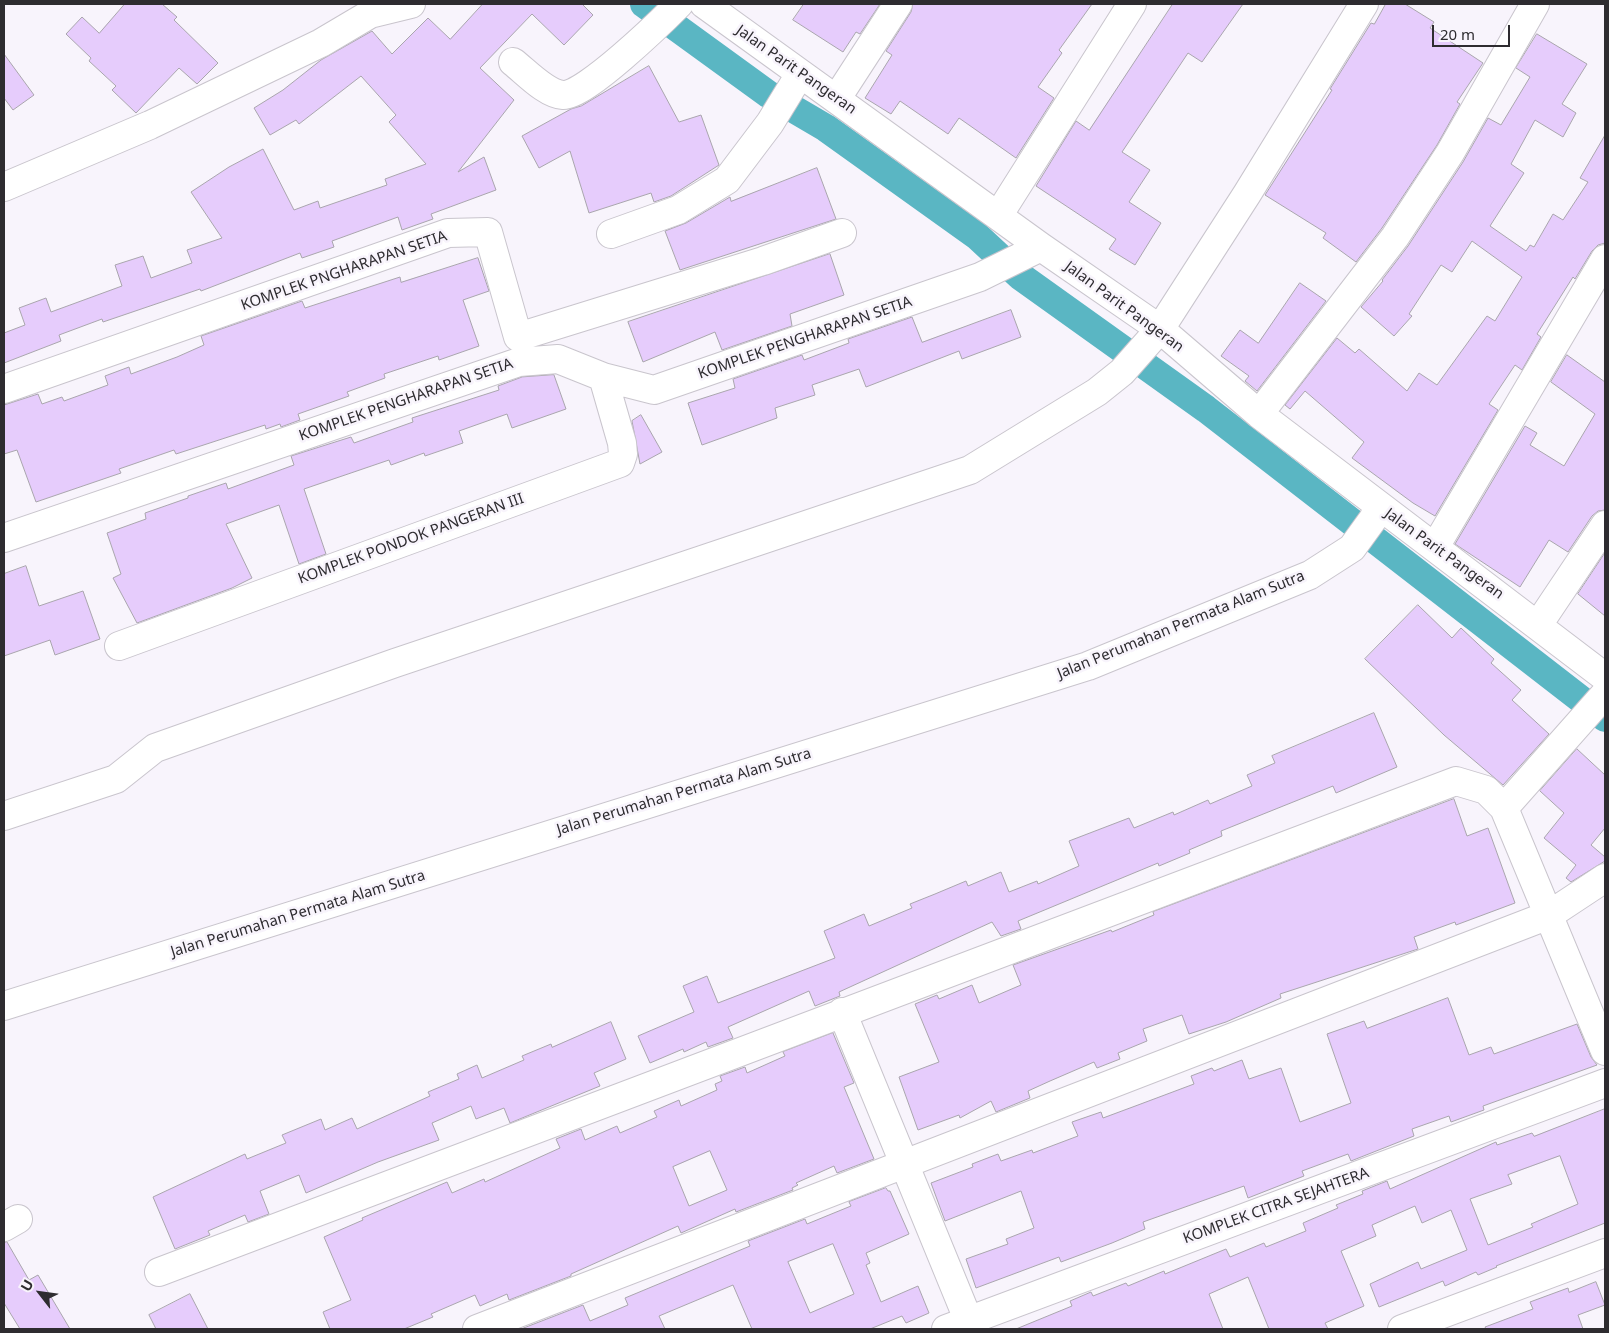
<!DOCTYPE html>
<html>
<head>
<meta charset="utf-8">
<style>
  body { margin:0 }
  #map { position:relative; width:1609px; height:1333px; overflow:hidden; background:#f8f4fc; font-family:"Noto Sans",sans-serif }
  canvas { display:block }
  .frame { position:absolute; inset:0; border:5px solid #2e2c30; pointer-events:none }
  .north { position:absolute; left:15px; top:1268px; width:50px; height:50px; -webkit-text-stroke:4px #f8f4fc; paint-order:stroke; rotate:300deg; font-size:14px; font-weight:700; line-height:20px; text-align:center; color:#2e2c30 }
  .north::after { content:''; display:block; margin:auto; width:18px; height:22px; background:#2e2c30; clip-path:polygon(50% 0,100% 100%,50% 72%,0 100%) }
  .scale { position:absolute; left:1432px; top:25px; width:78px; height:22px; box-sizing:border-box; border:2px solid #2e2c30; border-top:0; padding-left:6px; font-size:15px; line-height:18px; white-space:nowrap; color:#2e2c30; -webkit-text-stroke:4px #f8f4fc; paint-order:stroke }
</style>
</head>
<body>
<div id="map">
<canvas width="1609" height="1333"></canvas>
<div class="frame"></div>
<div class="north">U</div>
<div class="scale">20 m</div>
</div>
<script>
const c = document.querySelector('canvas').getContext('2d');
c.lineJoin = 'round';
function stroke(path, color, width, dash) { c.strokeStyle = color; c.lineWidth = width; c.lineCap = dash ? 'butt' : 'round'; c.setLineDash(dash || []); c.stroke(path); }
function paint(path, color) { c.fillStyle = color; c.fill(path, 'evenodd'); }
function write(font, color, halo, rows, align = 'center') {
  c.font = font + ' "Noto Sans",sans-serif'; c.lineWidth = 5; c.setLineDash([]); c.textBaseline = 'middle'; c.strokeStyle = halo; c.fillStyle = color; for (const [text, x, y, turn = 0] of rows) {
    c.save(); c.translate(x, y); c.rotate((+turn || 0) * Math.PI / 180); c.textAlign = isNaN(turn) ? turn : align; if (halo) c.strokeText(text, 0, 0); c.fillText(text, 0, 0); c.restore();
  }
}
stroke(new Path2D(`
  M 644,4 L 768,94 L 826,128 L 977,236 L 1020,276 L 1206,409 L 1605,718`), '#5ab6c3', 28);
const building = new Path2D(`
  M 125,4 L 162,4 L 177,17 L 174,20 L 218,63 L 197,84 L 179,68 L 136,113 L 112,90 L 116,86 L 89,61 L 91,58 L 66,34 L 82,17 L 99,33 Z
  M 483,4 L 582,4 L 593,15 L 564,45 L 532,14 L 480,68 L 514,100 L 458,172 L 484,157 L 496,190 L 431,214 L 433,219 L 402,230 L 398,217 L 332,241 L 334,247 L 302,258 L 300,253 L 201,291 L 200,289 L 103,322 L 102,319 L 59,335 L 61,341 L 4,363 L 4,333 L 25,325 L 19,308 L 46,298 L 51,312 L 122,286 L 115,265 L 143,256 L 151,278 L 192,263 L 187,250 L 222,238 L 191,192 L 229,167 L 263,149 L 294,210 L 318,201 L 320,208 L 387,185 L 385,179 L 426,164 L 389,122 L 396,115 L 361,76 L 299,124 L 296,120 L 270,135 L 254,108 L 283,90 L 321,60 L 372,31 L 392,54 L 428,18 L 450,39 Z
  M 804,4 L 880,4 L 860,34 L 856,32 L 843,52 L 793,20 Z
  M 913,4 L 1092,4 L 1059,50 L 1062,53 L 1038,87 L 1054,98 L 1016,158 L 959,118 L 948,134 L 900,101 L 891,114 L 865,98 L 892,55 L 886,51 L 911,12 Z
  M 1173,4 L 1243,4 L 1202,62 L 1188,53 L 1122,152 L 1150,170 L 1129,202 L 1161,223 L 1135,265 L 1109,249 L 1116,239 L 1036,186 L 1076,121 L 1089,130 Z
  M 1386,4 L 1405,4 L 1434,22 L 1430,28 L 1483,63 L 1457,102 L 1460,104 L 1437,145 L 1382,228 L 1356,262 L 1323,238 L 1326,233 L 1265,195 L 1332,90 L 1330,89 L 1371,23 L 1374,24 Z
  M 1537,34 L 1587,64 L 1562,104 L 1576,113 L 1563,137 L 1535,120 L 1511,164 L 1524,173 L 1490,226 L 1526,251 L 1530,245 L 1534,247 L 1553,214 L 1563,220 L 1588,182 L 1580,178 L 1605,135 L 1605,243 L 1598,245 L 1592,251 L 1575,279 L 1573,277 L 1537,334 L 1541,337 L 1522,370 L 1515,365 L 1489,404 L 1498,410 L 1435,516 L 1413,503 L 1352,458 L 1364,442 L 1305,391 L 1290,409 L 1285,405 L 1337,338 L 1355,353 L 1359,349 L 1407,391 L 1419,373 L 1437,385 L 1487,316 L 1495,321 L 1522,277 L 1472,241 L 1452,272 L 1441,265 L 1409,314 L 1412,316 L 1394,336 L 1361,307 L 1383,281 L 1382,280 L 1408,246 L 1463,162 L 1488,118 L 1501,125 L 1530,77 L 1516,68 Z
  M 4,54 L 34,95 L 13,110 L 4,98 Z
  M 649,66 L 679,122 L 701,115 L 719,165 L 671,196 L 654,202 L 651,193 L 589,213 L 570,151 L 539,168 L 522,136 L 571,109 L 581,106 Z
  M 817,168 L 836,219 L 680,270 L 665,231 L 686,223 L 730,197 L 731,201 Z
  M 830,254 L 844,295 L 790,314 L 792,326 L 722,350 L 715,332 L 643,362 L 628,322 Z
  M 478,258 L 489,291 L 463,300 L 479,346 L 439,360 L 438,356 L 384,374 L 385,378 L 347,392 L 349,396 L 298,414 L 300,420 L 281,427 L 280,424 L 266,429 L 265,425 L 176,454 L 174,450 L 119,469 L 121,473 L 36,502 L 17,450 L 4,454 L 4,405 L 38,394 L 42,404 L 62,397 L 64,401 L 108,385 L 105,376 L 129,367 L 131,374 L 177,357 L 204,345 L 201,336 L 302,301 L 305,308 L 400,277 L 401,282 Z
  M 1300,283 L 1326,301 L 1257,391 L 1245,381 L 1249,376 L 1221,356 L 1240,330 L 1258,343 Z
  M 1011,310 L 1021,337 L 962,359 L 959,351 L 866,387 L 859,369 L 812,385 L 815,395 L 775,408 L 777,418 L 702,445 L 688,403 L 735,388 L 733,379 L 802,355 L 804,360 L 849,343 L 848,339 L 912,317 L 922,342 Z
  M 1567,355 L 1605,382 L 1605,510 L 1598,511 L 1592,516 L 1568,552 L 1549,540 L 1520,587 L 1455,544 L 1525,426 L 1537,433 L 1530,445 L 1564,466 L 1595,414 L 1551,382 Z
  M 554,375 L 566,409 L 512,428 L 507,414 L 459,431 L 463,443 L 425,456 L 424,453 L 391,465 L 389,460 L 304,489 L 326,554 L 299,564 L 279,505 L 226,524 L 252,578 L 232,588 L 137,623 L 113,578 L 121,574 L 107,533 L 146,519 L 145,513 L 188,498 L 188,496 L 226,483 L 228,489 L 294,465 L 291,456 L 351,437 L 354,443 L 413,422 L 412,418 L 499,390 L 498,386 L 522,377 Z
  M 641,415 L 662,452 L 640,464 L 632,421 Z
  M 1605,553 L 1605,616 L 1578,594 Z
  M 26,566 L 39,606 L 83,591 L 100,639 L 55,655 L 50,640 L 4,656 L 4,574 Z
  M 1418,605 L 1452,638 L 1461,628 L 1494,659 L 1491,663 L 1521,690 L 1512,700 L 1549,734 L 1503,785 L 1444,735 L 1365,659 Z
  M 1374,713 L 1397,767 L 1336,793 L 1333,786 L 1221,831 L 1222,836 L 1189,850 L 1190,853 L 1159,866 L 1158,863 L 1018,921 L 1021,929 L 1001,936 L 992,922 L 839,992 L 840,996 L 815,1006 L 809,991 L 728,1027 L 733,1038 L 708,1047 L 706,1042 L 684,1052 L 683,1049 L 650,1063 L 638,1036 L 694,1012 L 683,986 L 707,976 L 718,1003 L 835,958 L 824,931 L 864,914 L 869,926 L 912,908 L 910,904 L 935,894 L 966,881 L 968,886 L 1001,872 L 1009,892 L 1037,881 L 1038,884 L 1079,866 L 1069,841 L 1129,818 L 1134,828 L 1173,812 L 1174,815 L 1208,800 L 1210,804 L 1252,786 L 1247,775 L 1275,763 L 1272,756 Z
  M 1577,749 L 1605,775 L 1605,828 L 1591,845 L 1605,857 L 1605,861 L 1571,882 L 1566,878 L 1576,865 L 1544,838 L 1564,813 L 1540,791 Z
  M 1454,799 L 1467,836 L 1488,828 L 1515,903 L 1456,925 L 1455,922 L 1414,937 L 1418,949 L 1280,994 L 1281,998 L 1226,1022 L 1189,1034 L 1182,1015 L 1143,1029 L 1147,1041 L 1118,1053 L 1120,1059 L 1097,1068 L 1094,1062 L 1050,1081 L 1028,1091 L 1030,1098 L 996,1112 L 991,1101 L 960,1118 L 959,1115 L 918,1130 L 899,1077 L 939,1062 L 915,1004 L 937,995 L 939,999 L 972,985 L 979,1003 L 1021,985 L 1013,965 L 1111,930 L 1112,932 L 1154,915 L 1153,912 Z
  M 1448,998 L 1469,1055 L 1491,1047 L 1494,1054 L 1577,1024 L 1591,1057 L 1597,1065 L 1483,1106 L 1484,1110 L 1451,1122 L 1449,1116 L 1412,1129 L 1414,1136 L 1351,1161 L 1348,1154 L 1302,1171 L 1304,1176 L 1248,1198 L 1244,1186 L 1143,1222 L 1145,1229 L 1112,1243 L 1061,1262 L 1059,1257 L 976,1288 L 966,1259 L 1008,1244 L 1006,1239 L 1034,1228 L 1021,1191 L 945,1221 L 931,1183 L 973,1167 L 972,1164 L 998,1154 L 1001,1161 L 1032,1150 L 1033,1153 L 1078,1136 L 1072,1122 L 1101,1112 L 1103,1118 L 1138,1105 L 1194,1084 L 1191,1076 L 1212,1068 L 1214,1071 L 1242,1060 L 1249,1079 L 1281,1068 L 1300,1122 L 1351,1103 L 1327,1034 L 1364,1021 L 1367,1028 Z
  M 611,1022 L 626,1059 L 594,1073 L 600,1086 L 510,1123 L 504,1108 L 476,1119 L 471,1106 L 432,1123 L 439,1140 L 378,1162 L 306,1193 L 299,1175 L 260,1191 L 269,1214 L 248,1222 L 245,1215 L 208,1231 L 210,1235 L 175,1249 L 153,1197 L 245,1154 L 247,1159 L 286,1143 L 282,1135 L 321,1119 L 325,1130 L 352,1118 L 357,1129 L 430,1096 L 428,1092 L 459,1079 L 457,1074 L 477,1065 L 482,1078 L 524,1060 L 522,1056 L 551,1044 L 552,1047 Z
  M 833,1033 L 854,1083 L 844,1087 L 874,1159 L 837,1173 L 834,1166 L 796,1183 L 798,1185 L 792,1188 L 793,1190 L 736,1212 L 735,1209 L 681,1233 L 678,1226 L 571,1274 L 571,1276 L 509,1300 L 507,1294 L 480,1306 L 475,1295 L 431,1314 L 433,1317 L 404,1329 L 330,1329 L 323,1312 L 351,1300 L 324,1237 L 363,1220 L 362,1218 L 447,1182 L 452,1193 L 484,1179 L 485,1182 L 560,1148 L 556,1139 L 581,1129 L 585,1140 L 617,1126 L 620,1133 L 657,1117 L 654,1111 L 679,1100 L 681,1106 L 717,1090 L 715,1084 L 722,1081 L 720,1076 L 745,1067 L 747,1073 L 785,1056 L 783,1052 ZM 710,1151 L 727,1190 L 689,1206 L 673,1167 Z
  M 1605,1109 L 1605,1223 L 1496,1266 L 1497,1267 L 1478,1275 L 1476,1272 L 1445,1286 L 1443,1281 L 1379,1307 L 1370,1284 L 1418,1262 L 1421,1269 L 1467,1250 L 1451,1210 L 1422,1223 L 1415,1206 L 1372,1225 L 1376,1236 L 1341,1251 L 1364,1306 L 1325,1323 L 1328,1329 L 1269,1329 L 1248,1277 L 1209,1294 L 1223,1329 L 1016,1329 L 1072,1306 L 1070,1301 L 1091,1292 L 1093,1296 L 1126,1283 L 1128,1286 L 1164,1271 L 1165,1274 L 1226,1249 L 1230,1257 L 1264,1243 L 1266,1247 L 1306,1231 L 1303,1223 L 1338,1208 L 1336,1205 L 1363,1194 L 1362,1191 L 1387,1181 L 1390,1189 L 1496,1142 L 1497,1145 L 1532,1133 L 1534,1136 ZM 1560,1156 L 1578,1204 L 1531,1224 L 1533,1227 L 1488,1245 L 1470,1199 L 1512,1184 L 1508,1175 Z
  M 886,1188 L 888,1191 L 890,1191 L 909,1234 L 866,1253 L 870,1263 L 866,1265 L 881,1302 L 918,1286 L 929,1313 L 906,1323 L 902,1316 L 870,1329 L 752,1329 L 733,1285 L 659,1316 L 665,1329 L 521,1329 L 583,1305 L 590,1321 L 628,1305 L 625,1298 L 750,1246 L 748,1241 L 805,1219 L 807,1224 L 851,1206 L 849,1202 ZM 833,1244 L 854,1294 L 810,1313 L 788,1262 Z
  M 7,1242 L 29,1280 L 38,1275 L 70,1329 L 20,1329 L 4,1303 L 4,1243 Z
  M 1596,1282 L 1605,1305 L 1578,1315 L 1583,1329 L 1486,1329 L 1485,1327 L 1533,1309 L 1530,1302 L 1568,1288 L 1569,1292 Z
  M 190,1294 L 208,1329 L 156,1329 L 149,1315 Z`);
paint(building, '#e6ccfc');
stroke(building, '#a9a5ad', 1);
const minor = new Path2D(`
  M 704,4 L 1041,247 L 1160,329 L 1259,414 L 1605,677
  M 513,62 C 526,72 546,94 563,95 C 584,97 662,21 679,4
  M 837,98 L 898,4
  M 4,187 L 150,125 L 321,43 L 370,14 L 411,4
  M 998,216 L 1132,4
  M 611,234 L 678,210 L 727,180 L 770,123 L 800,74
  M 4,389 L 448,233 L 488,232 L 518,337 L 763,261 L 842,233
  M 1259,414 L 1395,237 L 1450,153 L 1535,4
  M 4,538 L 519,362 L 558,359 L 603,377 L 654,390 L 980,277 L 1041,247
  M 1435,547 L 1605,259
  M 1538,625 L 1605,525
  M 119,646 L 620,463 L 623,454 L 622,443 L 603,377
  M 1504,808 L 1605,694
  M 4,816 L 116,779 L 155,748 L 395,663 L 970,470 L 1097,392 L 1122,372 L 1160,329 L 1247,194 L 1364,4
  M 4,1006 L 1088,666 L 1310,575 L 1352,548 L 1373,519 L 1379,506
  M 842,1012 L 972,1329
  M 4,1227 L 18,1219
  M 159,1272 L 1456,781 L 1486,790 L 1504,808 L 1605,1051
  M 477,1329 L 1549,915 L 1605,878
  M 946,1329 L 1605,1083
  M 1402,1329 L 1605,1253`);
stroke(minor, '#c9c5cd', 30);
stroke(minor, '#fff', 28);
write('15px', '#2e2c30', '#f8f4fc', [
  ["Jalan Parit Pangeran",796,70,35],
  ["KOMPLEK PNGHARAPAN SETIA",344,271,-19],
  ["Jalan Parit Pangeran",1124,307,36],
  ["KOMPLEK PENGHARAPAN SETIA",805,338,-19],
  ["KOMPLEK PENGHARAPAN SETIA",406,400,-19],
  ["KOMPLEK PONDOK PANGERAN III",411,539,-20],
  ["Jalan Parit Pangeran",1444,554,36],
  ["Jalan Perumahan Permata Alam Sutra",1181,625,-22],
  ["Jalan Perumahan Permata Alam Sutra",684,792,-17],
  ["Jalan Perumahan Permata Alam Sutra",298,914,-17],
  ["KOMPLEK CITRA SEJAHTERA",1276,1206,-20]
]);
</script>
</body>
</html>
